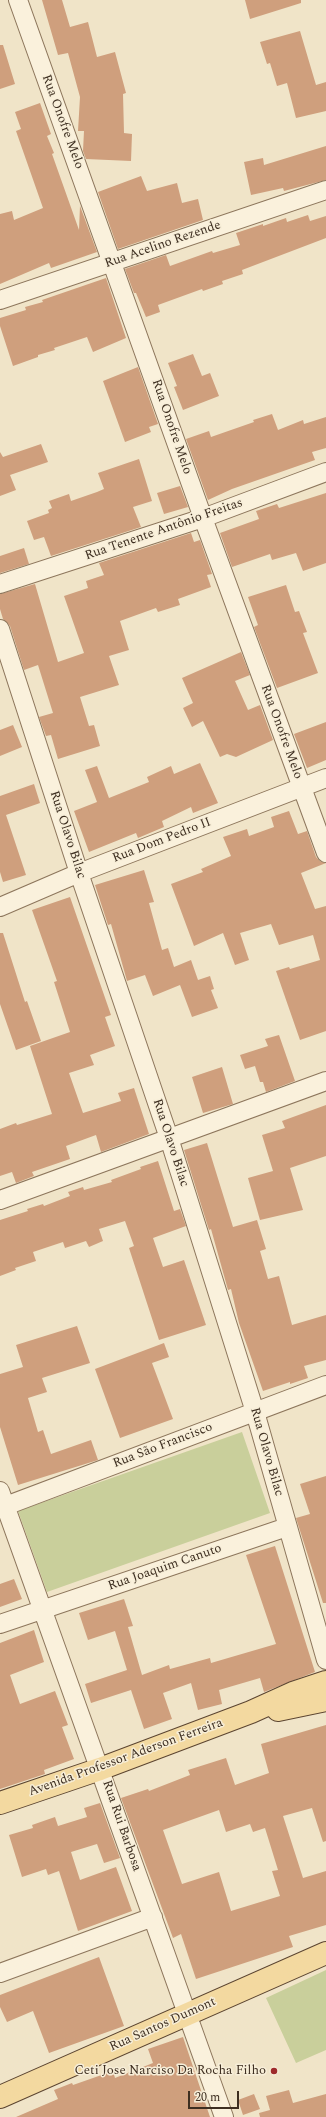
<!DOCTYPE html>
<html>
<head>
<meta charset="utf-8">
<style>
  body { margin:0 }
  #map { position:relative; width:326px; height:2117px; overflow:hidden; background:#f0e4c8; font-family:Spectral,serif }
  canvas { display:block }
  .scale { position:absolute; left:188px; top:2091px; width:51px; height:18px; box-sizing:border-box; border:2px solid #3d2e20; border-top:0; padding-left:5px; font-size:12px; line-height:14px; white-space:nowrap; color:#3d2e20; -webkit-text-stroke:3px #f7eed8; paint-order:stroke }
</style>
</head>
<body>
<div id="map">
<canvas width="326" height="2117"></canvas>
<div class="scale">20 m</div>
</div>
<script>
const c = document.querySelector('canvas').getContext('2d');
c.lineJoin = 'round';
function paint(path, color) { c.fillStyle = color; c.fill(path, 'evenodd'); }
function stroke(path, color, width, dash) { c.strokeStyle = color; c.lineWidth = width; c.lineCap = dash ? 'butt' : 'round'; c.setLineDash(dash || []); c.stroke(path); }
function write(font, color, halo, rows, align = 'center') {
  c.font = font + ' Spectral,serif'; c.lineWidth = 3; c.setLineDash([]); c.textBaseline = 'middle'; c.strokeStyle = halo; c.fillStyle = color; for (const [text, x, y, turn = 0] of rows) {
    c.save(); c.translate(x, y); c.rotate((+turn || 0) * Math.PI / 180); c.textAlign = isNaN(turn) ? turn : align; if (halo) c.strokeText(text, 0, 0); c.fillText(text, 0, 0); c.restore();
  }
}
paint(new Path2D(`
  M 242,1432 L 270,1513 L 47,1592 L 18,1511 Z
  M 326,1970 L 326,2050 L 296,2063 L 266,1998 Z`), '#c9cf9b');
paint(new Path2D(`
  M 42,0 L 62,0 L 70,27 L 88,22 L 97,57 L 115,52 L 126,93 L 123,94 L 124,133 L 132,134 L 131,161 L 86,159 L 83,151 L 84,131 L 78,131 L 80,97 L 68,53 L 58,55 Z
  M 245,0 L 301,0 L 301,3 L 250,19 Z
  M 300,31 L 316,85 L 326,82 L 326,111 L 296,118 L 287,83 L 277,86 L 270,63 L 267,64 L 260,42 Z
  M 0,45 L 3,45 L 15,84 L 0,89 Z
  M 40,103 L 51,134 L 47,136 L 54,153 L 52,154 L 79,230 L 80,206 L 97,252 L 51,268 L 49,263 L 0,284 L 0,214 L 12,211 L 14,220 L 43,208 L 16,131 L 21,129 L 15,112 Z
  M 326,146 L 326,180 L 284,191 L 283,188 L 251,195 L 244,162 L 263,158 L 264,165 Z
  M 141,176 L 147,191 L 177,183 L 182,203 L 198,199 L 203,220 L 118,249 L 98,192 Z
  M 308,215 L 310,221 L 326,216 L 326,238 L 242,270 L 243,274 L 222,281 L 223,284 L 203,291 L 202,289 L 158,305 L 160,312 L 146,317 L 136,293 L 134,293 L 125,269 L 166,255 L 170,266 L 212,251 L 213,253 L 240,245 L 236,233 L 263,224 L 263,226 L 286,218 L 287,222 Z
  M 106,278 L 126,338 L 93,352 L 87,337 L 54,348 L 55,350 L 38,355 L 38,357 L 13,366 L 0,326 L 0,318 L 26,310 L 25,307 L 43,302 L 42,300 Z
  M 193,354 L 202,376 L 210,373 L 219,396 L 183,410 L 174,387 L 177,386 L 168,363 Z
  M 138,367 L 158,424 L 149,427 L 151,432 L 125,442 L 103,381 Z
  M 272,414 L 278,430 L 303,420 L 304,424 L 326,417 L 326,448 L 312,452 L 315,460 L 232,489 L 208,500 L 186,439 L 209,431 L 211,437 L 254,422 L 253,420 Z
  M 41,444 L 48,462 L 10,475 L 16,490 L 0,496 L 0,452 L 3,457 Z
  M 139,459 L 152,501 L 133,507 L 141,527 L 51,556 L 44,537 L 34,540 L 27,521 L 49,513 L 48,510 L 52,508 L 49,501 L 69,494 L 71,501 L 97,492 L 104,489 L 98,473 Z
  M 180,486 L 188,507 L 164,514 L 157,493 Z
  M 326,493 L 326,563 L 303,571 L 296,553 L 272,560 L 270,554 L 232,567 L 220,533 L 259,519 L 256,511 L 277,504 L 279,508 Z
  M 191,533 L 194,542 L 200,540 L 212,574 L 207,575 L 211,587 L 178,599 L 180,605 L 158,612 L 156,608 L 120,621 L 129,650 L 109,656 L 119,685 L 80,697 L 89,726 L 94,725 L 100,746 L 58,759 L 51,735 L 46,736 L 39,717 L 53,713 L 38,665 L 24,670 L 10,626 L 3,619 L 0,609 L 0,594 L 35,584 L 58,662 L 84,653 L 64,596 L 88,588 L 86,581 L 104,575 L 99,563 Z
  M 24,548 L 29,564 L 0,573 L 0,556 Z
  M 286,585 L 295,612 L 299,611 L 307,632 L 303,633 L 318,673 L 277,688 L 254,627 L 258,625 L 248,597 Z
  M 241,652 L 250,675 L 235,681 L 248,710 L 260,705 L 273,740 L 236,757 L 227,754 L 220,757 L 203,721 L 192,727 L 183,708 L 193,703 L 182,678 Z
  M 326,722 L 326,760 L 307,768 L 294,734 Z
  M 13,725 L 22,747 L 0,756 L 0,730 Z
  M 200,763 L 218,803 L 193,813 L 191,807 L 162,821 L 164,827 L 138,838 L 136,833 L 89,852 L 74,811 L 97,802 L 85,770 L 97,766 L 109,798 L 149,782 L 147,777 L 171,766 L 174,774 Z
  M 34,784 L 40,803 L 6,815 L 26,875 L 3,882 L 0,872 L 0,796 Z
  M 289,811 L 298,834 L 307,831 L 316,857 L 320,861 L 326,863 L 301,873 L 315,909 L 326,906 L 326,1031 L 300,1040 L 276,971 L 289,967 L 290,969 L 320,960 L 313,935 L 279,945 L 271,924 L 240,933 L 249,960 L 235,965 L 223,933 L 194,946 L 171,884 L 203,872 L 201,869 L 231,856 L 223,837 L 247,829 L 249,836 L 274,827 L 271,817 Z
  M 144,870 L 154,902 L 149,903 L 162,950 L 168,948 L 174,967 L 191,960 L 198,980 L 210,976 L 214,989 L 211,990 L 218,1008 L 192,1017 L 180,985 L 153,996 L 145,975 L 127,981 L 111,924 L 108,925 L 95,885 Z
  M 70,897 L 111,1015 L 105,1017 L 115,1046 L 90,1055 L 94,1065 L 69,1073 L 83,1113 L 121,1101 L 118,1093 L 134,1088 L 149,1134 L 101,1152 L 96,1135 L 66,1146 L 70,1159 L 32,1172 L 34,1176 L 16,1183 L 12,1172 L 0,1176 L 0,1129 L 16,1123 L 17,1125 L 52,1114 L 30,1046 L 70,1032 L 54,982 L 57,981 L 32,910 Z
  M 0,933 L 3,933 L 25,1002 L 27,1001 L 41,1041 L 16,1050 L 0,1004 Z
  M 279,1035 L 295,1081 L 266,1092 L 263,1082 L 260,1082 L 255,1066 L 245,1069 L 240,1055 L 268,1046 L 265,1039 Z
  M 222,1067 L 233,1104 L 203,1113 L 192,1077 Z
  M 326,1105 L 326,1156 L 290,1168 L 303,1210 L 260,1220 L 248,1178 L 273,1171 L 262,1135 L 285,1128 L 282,1121 Z
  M 207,1143 L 233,1227 L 257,1220 L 266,1249 L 260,1251 L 268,1279 L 279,1276 L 292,1325 L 326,1315 L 326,1360 L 304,1366 L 308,1378 L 290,1384 L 290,1382 L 263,1391 L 239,1323 L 231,1289 L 228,1290 L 211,1229 L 209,1230 L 184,1150 Z
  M 158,1161 L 174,1211 L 180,1209 L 186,1226 L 153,1238 L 163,1267 L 184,1260 L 206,1325 L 159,1340 L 129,1248 L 134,1246 L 125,1221 L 99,1229 L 103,1241 L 89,1247 L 86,1241 L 65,1248 L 63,1242 L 33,1252 L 36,1261 L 15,1268 L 16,1270 L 0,1276 L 0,1220 L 28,1211 L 27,1209 L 43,1204 L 44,1206 L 70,1196 L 68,1192 L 83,1187 L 84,1190 L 112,1182 L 111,1180 L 141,1169 L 140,1167 Z
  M 77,1326 L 90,1363 L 42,1378 L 47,1392 L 28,1398 L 38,1432 L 43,1430 L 51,1454 L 91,1440 L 98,1460 L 18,1485 L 0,1427 L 0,1374 L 23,1367 L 16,1345 Z
  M 164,1343 L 169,1357 L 152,1363 L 173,1419 L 120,1438 L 95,1369 Z
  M 326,1476 L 326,1603 L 323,1603 L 296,1518 L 310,1514 L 300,1484 Z
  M 275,1546 L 315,1672 L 264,1692 L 260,1678 L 219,1690 L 222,1704 L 198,1710 L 191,1683 L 163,1693 L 172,1719 L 144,1729 L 131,1690 L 91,1703 L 85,1684 L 127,1670 L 115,1631 L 88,1640 L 79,1613 L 124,1599 L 133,1626 L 128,1627 L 142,1675 L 169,1665 L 170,1669 L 210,1658 L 211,1663 L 276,1644 L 246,1555 Z
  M 14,1579 L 22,1599 L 0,1607 L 0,1584 Z
  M 34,1630 L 44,1662 L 10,1675 L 20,1704 L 55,1691 L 68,1725 L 62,1727 L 74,1759 L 44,1770 L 45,1774 L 0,1789 L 0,1643 Z
  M 326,1725 L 326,1841 L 323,1842 L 312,1808 L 283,1816 L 303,1878 L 326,1871 L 326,1925 L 289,1936 L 293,1947 L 196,1979 L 181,1934 L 173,1938 L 121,1798 L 148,1789 L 149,1791 L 190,1775 L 188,1770 L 226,1758 L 235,1785 L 269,1773 L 261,1744 ZM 219,1810 L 226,1832 L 250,1824 L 253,1832 L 265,1828 L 278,1870 L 272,1871 L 280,1896 L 231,1911 L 219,1872 L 182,1884 L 163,1830 Z
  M 100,1803 L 120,1858 L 104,1863 L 97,1844 L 71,1852 L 80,1880 L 116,1867 L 132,1911 L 78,1931 L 59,1871 L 48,1875 L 46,1869 L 22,1877 L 9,1835 L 33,1828 L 32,1825 L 55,1817 L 58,1826 L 87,1817 L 84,1808 Z
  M 99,1957 L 124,2026 L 49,2053 L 33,2011 L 7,2022 L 0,2007 L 0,1995 Z
  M 183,2037 L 210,2117 L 16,2117 L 58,2099 L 54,2090 L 72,2083 L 73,2085 L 113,2071 L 115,2078 L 153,2063 L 148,2049 Z
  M 289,2090 L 293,2103 L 326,2094 L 326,2117 L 260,2117 L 259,2113 L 270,2110 L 266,2096 Z
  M 254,2094 L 260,2109 L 243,2115 L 238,2100 Z`), '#cf9f7d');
const minor = new Path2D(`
  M 18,0 L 203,518 L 326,853
  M 0,300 L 326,190
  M 0,584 L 203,518 L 326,472
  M 0,629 L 79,873 L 169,1138 L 255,1412 L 326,1660
  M 0,907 L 79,873 L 326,778
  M 0,1200 L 326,1081
  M 0,1491 L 224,2117
  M 0,1508 L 326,1385
  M 0,1624 L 287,1527
  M 0,1973 L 153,1917`);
const primary = new Path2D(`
  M 278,1710 L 326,1700
  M 0,1803 L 100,1769 L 251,1712 L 293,1693 L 326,1682
  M 0,2097 L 326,1953`);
stroke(minor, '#8d765c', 20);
stroke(primary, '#5b4430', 24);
stroke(minor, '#faf1dc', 18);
stroke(primary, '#f3d9a0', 22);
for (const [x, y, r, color] of [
  [274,2071,4,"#9e2a2b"]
]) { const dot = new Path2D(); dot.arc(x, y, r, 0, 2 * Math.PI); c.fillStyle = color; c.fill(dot); stroke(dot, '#f7eed8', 1.5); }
write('13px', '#3d2e20', '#f7eed8', [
  ["Rua Onofre Melo",62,122,70],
  ["Rua Acelino Rezende",163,245,-19],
  ["Rua Onofre Melo",171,427,71],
  ["Rua Tenente Antônio Freitas",164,530,-19],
  ["Rua Onofre Melo",281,732,70],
  ["Rua Olavo Bilac",67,835,72],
  ["Rua Dom Pedro II",162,841,-21],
  ["Rua Olavo Bilac",170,1143,72],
  ["Rua São Francisco",163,1446,-21],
  ["Rua Olavo Bilac",266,1452,74],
  ["Rua Joaquim Canuto",165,1568,-19],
  ["Avenida Professor Aderson Ferreira",126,1758,-20],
  ["Rua Rui Barbosa",121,1826,71],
  ["Rua Santos Dumont",163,2025,-24]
]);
write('13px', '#3d2e20', '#f7eed8', [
  ["Ceti Jose Narciso Da Rocha Filho",266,2071]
], 'right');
</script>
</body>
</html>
